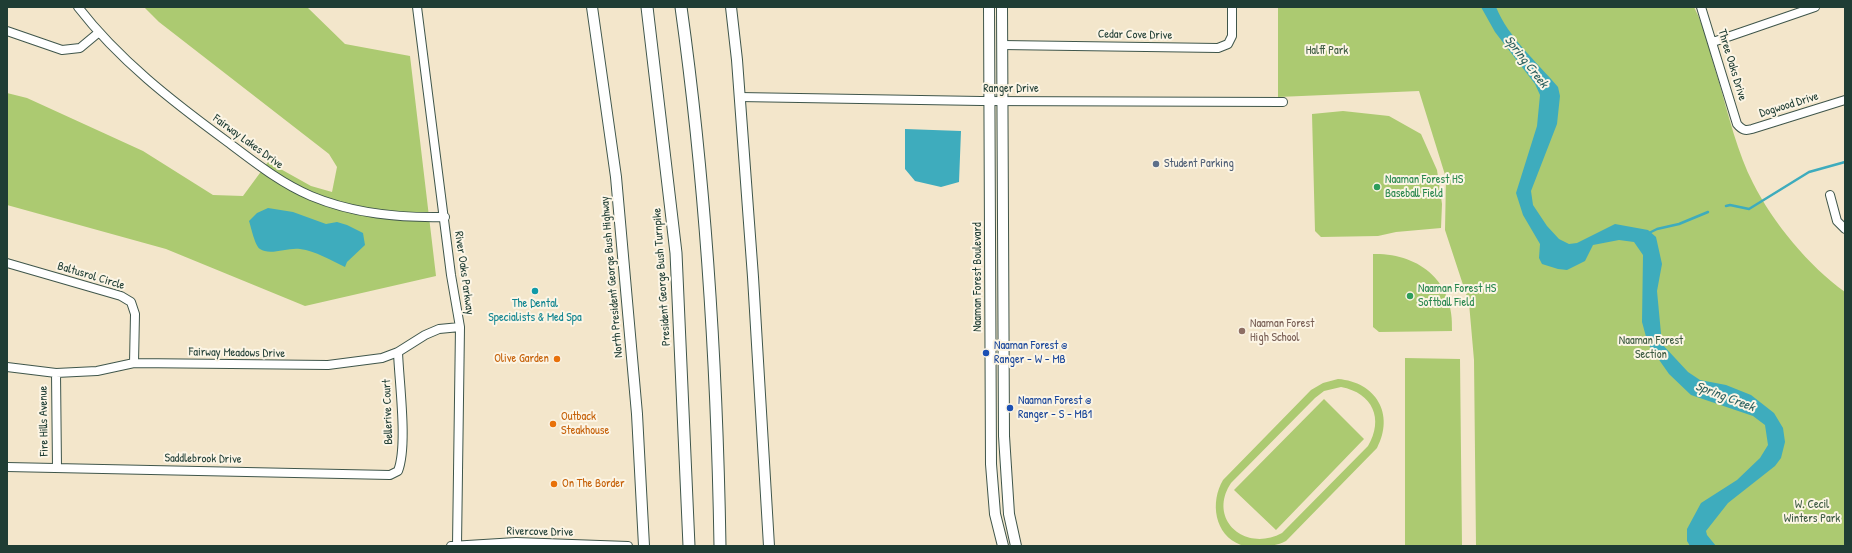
<!DOCTYPE html>
<html>
<head>
<meta charset="utf-8">
<style>
  body { margin:0 }
  #map { position:relative; width:1852px; height:553px; overflow:hidden; background:#f3e6cb; font-family:"Patrick Hand",sans-serif }
  canvas { display:block }
  .frame { position:absolute; inset:0; border:8px solid #1f3d34; pointer-events:none }
</style>
</head>
<body>
<div id="map">
<canvas width="1852" height="553"></canvas>
<div class="frame"></div>
</div>
<script>
const c = document.querySelector('canvas').getContext('2d');
c.lineJoin = 'round';
function paint(path, color) { c.fillStyle = color; c.fill(path, 'evenodd'); }
function stroke(path, color, width, dash) { c.strokeStyle = color; c.lineWidth = width; c.lineCap = dash ? 'butt' : 'round'; c.setLineDash(dash || []); c.stroke(path); }
function write(font, color, halo, rows, align = 'center') {
  c.font = font + ' "Patrick Hand",sans-serif'; c.lineWidth = 4; c.setLineDash([]); c.textBaseline = 'middle'; c.strokeStyle = halo; c.fillStyle = color; for (const [text, x, y, turn = 0] of rows) {
    c.save(); c.translate(x, y); c.rotate((+turn || 0) * Math.PI / 180); c.textAlign = isNaN(turn) ? turn : align; if (halo) c.strokeText(text, 0, 0); c.fillText(text, 0, 0); c.restore();
  }
}
paint(new Path2D(`
  M 144,7 L 307,7 L 345,44 L 410,56 L 436,276 L 305,306 L 166,249 L 7,205 L 7,93 L 27,98 L 143,151 L 213,195 L 243,196 L 268,162 L 311,186 L 332,192 L 337,167 L 329,154 L 159,22 Z
  M 1278,7 L 1694,7 C 1706,30 1711,58 1719,82 C 1728,114 1738,154 1753,183 C 1773,223 1809,266 1845,292 L 1845,546 L 1476,546 L 1474,360 L 1469,303 L 1445,230 L 1446,178 L 1419,91 L 1278,97 Z
  M 1343,111 L 1389,116 L 1421,134 L 1437,170 L 1442,204 L 1441,228 L 1396,232 L 1378,236 L 1321,237 L 1315,231 L 1312,114 Z
  M 1373,254 C 1420,253 1455,282 1452,331 L 1379,332 L 1373,327 Z
  M 1405,358 L 1460,359 L 1462,546 L 1405,546 Z
  M 1338,379 C 1376,382 1395,414 1377,448 L 1286,541 C 1276,546 1269,546 1259,546 C 1253,546 1246,547 1241,545 C 1214,535 1210,502 1223,480 L 1311,390 L 1323,383 ZM 1341,387 C 1373,393 1384,419 1368,446 L 1282,533 C 1245,553 1207,519 1231,483 L 1315,398 L 1324,391 Z
  M 1324,399 L 1364,439 L 1276,530 L 1234,490 Z`), '#acca71');
paint(new Path2D(`
  M 1481,7 L 1496,7 C 1508,37 1537,62 1558,87 L 1560,96 L 1557,124 L 1531,191 L 1533,205 L 1547,226 L 1559,239 L 1569,244 L 1577,243 L 1615,224 L 1648,230 L 1656,237 L 1662,264 L 1657,291 L 1662,344 L 1688,372 L 1700,380 L 1726,385 L 1751,395 L 1774,413 L 1783,428 L 1785,442 L 1781,458 L 1775,466 L 1728,503 L 1706,531 L 1707,535 L 1716,546 L 1690,546 L 1687,541 L 1687,529 L 1701,503 L 1737,480 L 1760,458 L 1768,445 L 1765,425 L 1753,416 L 1691,395 L 1669,374 L 1648,344 L 1642,322 L 1643,255 L 1634,242 L 1619,240 L 1593,245 L 1585,261 L 1567,270 L 1558,269 L 1542,264 L 1539,258 L 1540,244 L 1523,215 L 1516,193 L 1537,126 L 1540,95 L 1535,84 L 1495,32 Z
  M 905,129 L 961,131 L 959,182 L 941,187 L 915,181 L 905,169 Z
  M 268,208 L 293,212 L 326,224 L 337,222 L 347,225 L 363,233 L 365,245 L 347,262 L 345,267 C 330,260 316,251 300,249 C 288,247 270,256 260,249 C 255,246 251,227 249,221 L 257,213 Z`), '#3eacbd');
stroke(new Path2D(`
  M 1726,206 L 1730,205 L 1749,209 L 1809,172 L 1845,162
  M 1649,233 L 1657,229 L 1679,224 L 1708,212`), '#3eacbd', 2.5);
const minor = new Path2D(`
  M 78,7 C 119,60 172,101 225,140 C 253,161 280,183 311,196 C 354,214 399,218 445,217
  M 417,7 L 451,275 L 460,327 L 457,545
  M 1701,7 L 1737,124 C 1742,130 1745,131 1752,129 L 1845,100
  M 7,31 L 62,50 L 80,48 L 98,33
  M 1713,42 L 1815,7
  M 1002,45 L 1218,48 L 1228,44 L 1232,36 L 1232,7
  M 739,97 L 981,101 L 1283,102
  M 1830,195 L 1837,221 L 1845,229
  M 7,263 L 121,296 L 131,302 L 135,314 L 134,363
  M 7,367 L 56,373 L 97,371 L 134,363 L 328,365 L 382,358 L 398,352 L 425,335 L 439,329 L 460,327
  M 56,373 L 57,468
  M 7,467 L 390,475 L 398,471 C 408,445 399,382 398,352
  M 451,546 L 516,542 L 628,546`);
const major = new Path2D(`
  M 592,7 L 616,177 L 637,414 L 644,546
  M 731,7 L 737,60 L 753,277 L 769,546
  M 989,7 L 991,464 L 995,514 L 1003,546
  M 1002,7 L 1004,436 L 1009,514 L 1016,546`);
const highway = new Path2D(`
  M 647,7 L 676,253 L 689,546
  M 681,7 C 706,186 717,365 720,546`);
stroke(minor, '#3f564b', 10);
stroke(major, '#3f564b', 12);
stroke(highway, '#3f564b', 13);
stroke(minor, '#fff', 8);
stroke(major, '#fff', 10);
stroke(highway, '#fff', 11);
for (const [x, y, r, color] of [
  [1156,164,4,"#5c6f8a"],
  [1377,187,4,"#2e9e5b"],
  [535,291,4,"#0f9aa8"],
  [1410,296,4,"#2e9e5b"],
  [1242,331,4,"#8d6e63"],
  [986,353,4,"#1a4fb4"],
  [557,359,4,"#e8710a"],
  [1010,408,4,"#1a4fb4"],
  [553,424,4,"#e8710a"],
  [554,484,4,"#e8710a"]
]) { const dot = new Path2D(); dot.arc(x, y, r, 0, 2 * Math.PI); c.fillStyle = color; c.fill(dot); stroke(dot, '#fcf5e5', 1.5); }
write('12px', '#1f3d34', '#fcf5e5', [
  ["Cedar Cove Drive",1135,35,1],
  ["Three Oaks Drive",1732,65,73],
  ["Ranger Drive",1011,89],
  ["Dogwood Drive",1789,105,-17],
  ["Fairway Lakes Drive",248,142,36],
  ["River Oaks Parkway",464,273,82],
  ["Baltusrol Circle",91,276,17],
  ["North President George Bush Highway",612,277,-95],
  ["President George Bush Turnpike",662,277,-94],
  ["Naaman Forest Boulevard",978,277,-90],
  ["Fairway Meadows Drive",237,353,1],
  ["Bellerive Court",388,412,-92],
  ["Fire Hills Avenue",44,421,-91],
  ["Saddlebrook Drive",203,459,1],
  ["Rivercove Drive",540,532,1]
]);
write('12px', '#3b5940', '#fcf5e5', [
  ["Halff Park",1327,51],
  ["Naaman Forest",1651,341],
  ["Section",1651,355],
  ["W. Cecil",1812,505],
  ["Winters Park",1812,519]
]);
write('12px', '#4e5e75', '#fcf5e5', [
  ["Student Parking",1164,164]
], 'left');
write('12px', '#27864d', '#fcf5e5', [
  ["Naaman Forest HS",1385,180],
  ["Baseball Field",1385,194],
  ["Naaman Forest HS",1418,289],
  ["Softball Field",1418,303]
], 'left');
write('12px', '#0d838f', '#fcf5e5', [
  ["The Dental",535,304],
  ["Specialists & Med Spa",535,318]
]);
write('12px', '#785e54', '#fcf5e5', [
  ["Naaman Forest",1250,324],
  ["High School",1250,338]
], 'left');
write('12px', '#164399', '#fcf5e5', [
  ["Naaman Forest @",994,346],
  ["Ranger - W - MB",994,360],
  ["Naaman Forest @",1018,401],
  ["Ranger - S - MB1",1018,415]
], 'left');
write('12px', '#c56008', '#fcf5e5', [
  ["Olive Garden",549,359,"right"],
  ["Outback",561,417],
  ["Steakhouse",561,431],
  ["On The Border",562,484]
], 'left');
write('italic 13px', '#285e5d', '#fcf5e5', [
  ["Spring Creek",1526,62,52],
  ["Spring Creek",1725,397,21]
]);
</script>
</body>
</html>
